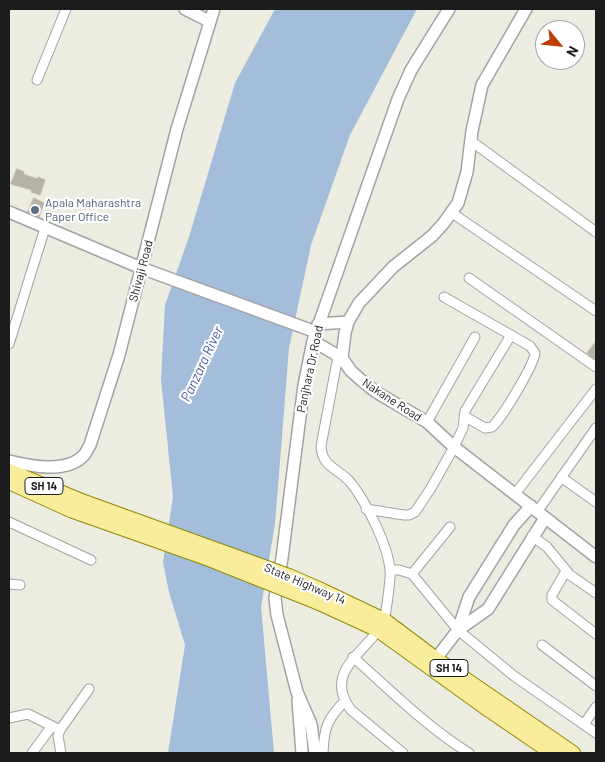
<!DOCTYPE html>
<html>
<head>
<meta charset="utf-8">
<style>
  body { margin:0 }
  #map { position:relative; width:605px; height:762px; overflow:hidden; background:#edece1; font-family:Barlow,sans-serif }
  canvas { display:block }
  .frame { position:absolute; inset:0; border:10px solid #1c1c1c; pointer-events:none }
  .north { position:absolute; left:535px; top:20px; width:50px; height:50px; box-sizing:border-box; background:#fff; border:1px solid #a4a4a4; border-radius:50%; rotate:118deg; font-size:14px; font-weight:700; line-height:20px; text-align:center; color:#1c1c1c }
  .north::after { content:''; display:block; margin:auto; width:18px; height:22px; background:#c13d06; clip-path:polygon(50% 0,100% 100%,50% 72%,0 100%) }
</style>
</head>
<body>
<div id="map">
<canvas width="605" height="762"></canvas>
<div class="frame"></div>
<div class="north">N</div>
</div>
<script>
const c = document.querySelector('canvas').getContext('2d');
c.lineJoin = 'round';
function paint(path, color) { c.fillStyle = color; c.fill(path, 'evenodd'); }
function stroke(path, color, width, dash) { c.strokeStyle = color; c.lineWidth = width; c.lineCap = dash ? 'butt' : 'round'; c.setLineDash(dash || []); c.stroke(path); }
function write(font, color, halo, rows, align = 'center') {
  c.font = font + ' Barlow,sans-serif'; c.lineWidth = 4.5; c.setLineDash([]); c.textBaseline = 'middle'; c.strokeStyle = halo; c.fillStyle = color; for (const [text, x, y, turn = 0] of rows) {
    c.save(); c.translate(x, y); c.rotate((+turn || 0) * Math.PI / 180); c.textAlign = isNaN(turn) ? turn : align; if (halo) c.strokeText(text, 0, 0); c.fillText(text, 0, 0); c.restore();
  }
}
paint(new Path2D(`
  M 275,9 L 417,9 L 350,135 L 311,245 L 289,348 L 275,524 L 261,607 L 274,753 L 168,753 L 185,645 L 169,592 L 163,562 L 173,497 L 161,379 L 165,305 L 189,237 L 235,83 Z`), '#a3bdda');
const building = new Path2D(`
  M 17,169 L 24,172 L 23,174 L 37,179 L 38,177 L 45,180 L 40,195 L 31,192 L 32,190 L 11,184 Z
  M 34,198 L 44,203 L 39,217 L 28,212 Z
  M 596,342 L 596,360 L 587,353 Z`);
paint(building, '#b6b2a7');
stroke(building, '#beb7a4', 1);
const minor = new Path2D(`
  M 37,80 L 66,9
  M 471,141 L 596,232
  M 452,213 L 596,311
  M 469,278 L 596,367
  M 444,297 L 530,346 L 535,353 C 534,365 502,418 492,427 L 485,428 L 464,416
  M 9,344 L 45,228
  M 338,356 L 321,446 C 322,468 339,468 351,483 C 366,502 388,545 390,570 C 391,577 386,616 383,623 C 367,652 322,671 351,710 L 403,753
  M 427,422 L 475,337
  M 561,477 L 596,502
  M 515,494 L 596,389
  M 366,509 L 404,515 L 409,515 L 415,512 L 431,488 L 454,447 L 463,428 L 465,411 L 511,335
  M 537,512 L 596,428
  M 9,522 L 91,560
  M 532,536 L 547,547 L 570,575 L 596,593
  M 391,570 L 399,570 L 412,574 L 458,630 L 514,676 L 596,733
  M 566,571 L 552,595 L 552,600 L 596,634
  M 412,574 L 450,527
  M 9,584 L 20,585
  M 542,645 L 596,686
  M 353,657 C 390,690 427,727 469,753
  M 9,718 L 28,714 L 60,730
  M 584,724 L 596,707
  M 32,753 L 52,726
  M 61,753 L 58,736 L 60,730 L 89,689
  M 323,753 C 324,728 327,719 345,701`);
const tertiary = new Path2D(`
  M 185,9 L 209,21
  M 526,9 L 482,85 L 472,131 L 467,172 L 458,203 L 443,224 L 432,236 L 393,267 L 359,303 L 348,322 L 345,333 L 342,358 L 351,371 L 361,380 L 376,392 L 427,422 L 454,447 L 596,557
  M 9,212 L 141,268 L 316,332
  M 318,324 L 348,322
  M 313,341 L 342,358
  M 9,461 C 30,466 67,474 84,455 C 86,453 88,448 90,445 L 119,355 L 177,129 L 214,9
  M 458,630 L 469,597 L 514,525 L 531,506
  M 431,665 L 458,630 L 488,609 L 545,518
  M 298,700 L 302,753
  M 315,753 L 311,724 L 297,692 L 277,615 L 275,598 L 282,558 L 304,385 L 313,341 L 398,99 L 411,70 L 449,9`);
const primary = new Path2D(`
  M 9,471 L 79,500
  M 9,482 L 73,511
  M 321,590 L 384,620 L 436,659 L 573,753
  M 317,602 L 378,630 L 489,710 L 552,753`);
stroke(minor, '#a3a3a3', 11);
stroke(tertiary, '#a3a3a3', 14);
stroke(primary, '#8f8a05', 16);
stroke(minor, '#fff', 9);
stroke(tertiary, '#fff', 11);
stroke(primary, '#f9ec9b', 14);
const primaryBridge = new Path2D(`
  M 79,500 L 289,576 L 321,590
  M 73,511 L 209,559 L 317,602`);
stroke(primaryBridge, '#8f8a05', 16, []);
stroke(primaryBridge, '#f9ec9b', 14);
for (const [x, y, r, color] of [
  [35,210,5,"#5c6f8a"]
]) { const dot = new Path2D(); dot.arc(x, y, r, 0, 2 * Math.PI); c.fillStyle = color; c.fill(dot); stroke(dot, '#fff', 2); }
for (const [x, y, w] of [
  [44,486,38],
  [449,668,38]
]) { const box = new Path2D(); box.roundRect(x - w / 2, y - 8.5, w, 17, 4); c.fillStyle = '#fff'; c.fill(box); stroke(box, '#1c1c1c', 1); }
write('bold 11px', '#1c1c1c', null, [
  ["SH 14",44,486],
  ["SH 14",449,668]
]);
write('12px', '#4e5e75', '#fff', [
  ["Apala Maharashtra",45,203],
  ["Paper Office",45,217]
], 'left');
write('12px', '#1c1c1c', '#fff', [
  ["Shivaji Road",141,271,-75],
  ["Panjhara Dr Road",310,369,-78],
  ["Nakane Road",392,400,33],
  ["State Highway 14",305,584,23]
]);
write('italic 14px', '#4c5fa7', '#fff', [
  ["Panzara River",202,364,-65]
]);
</script>
</body>
</html>
